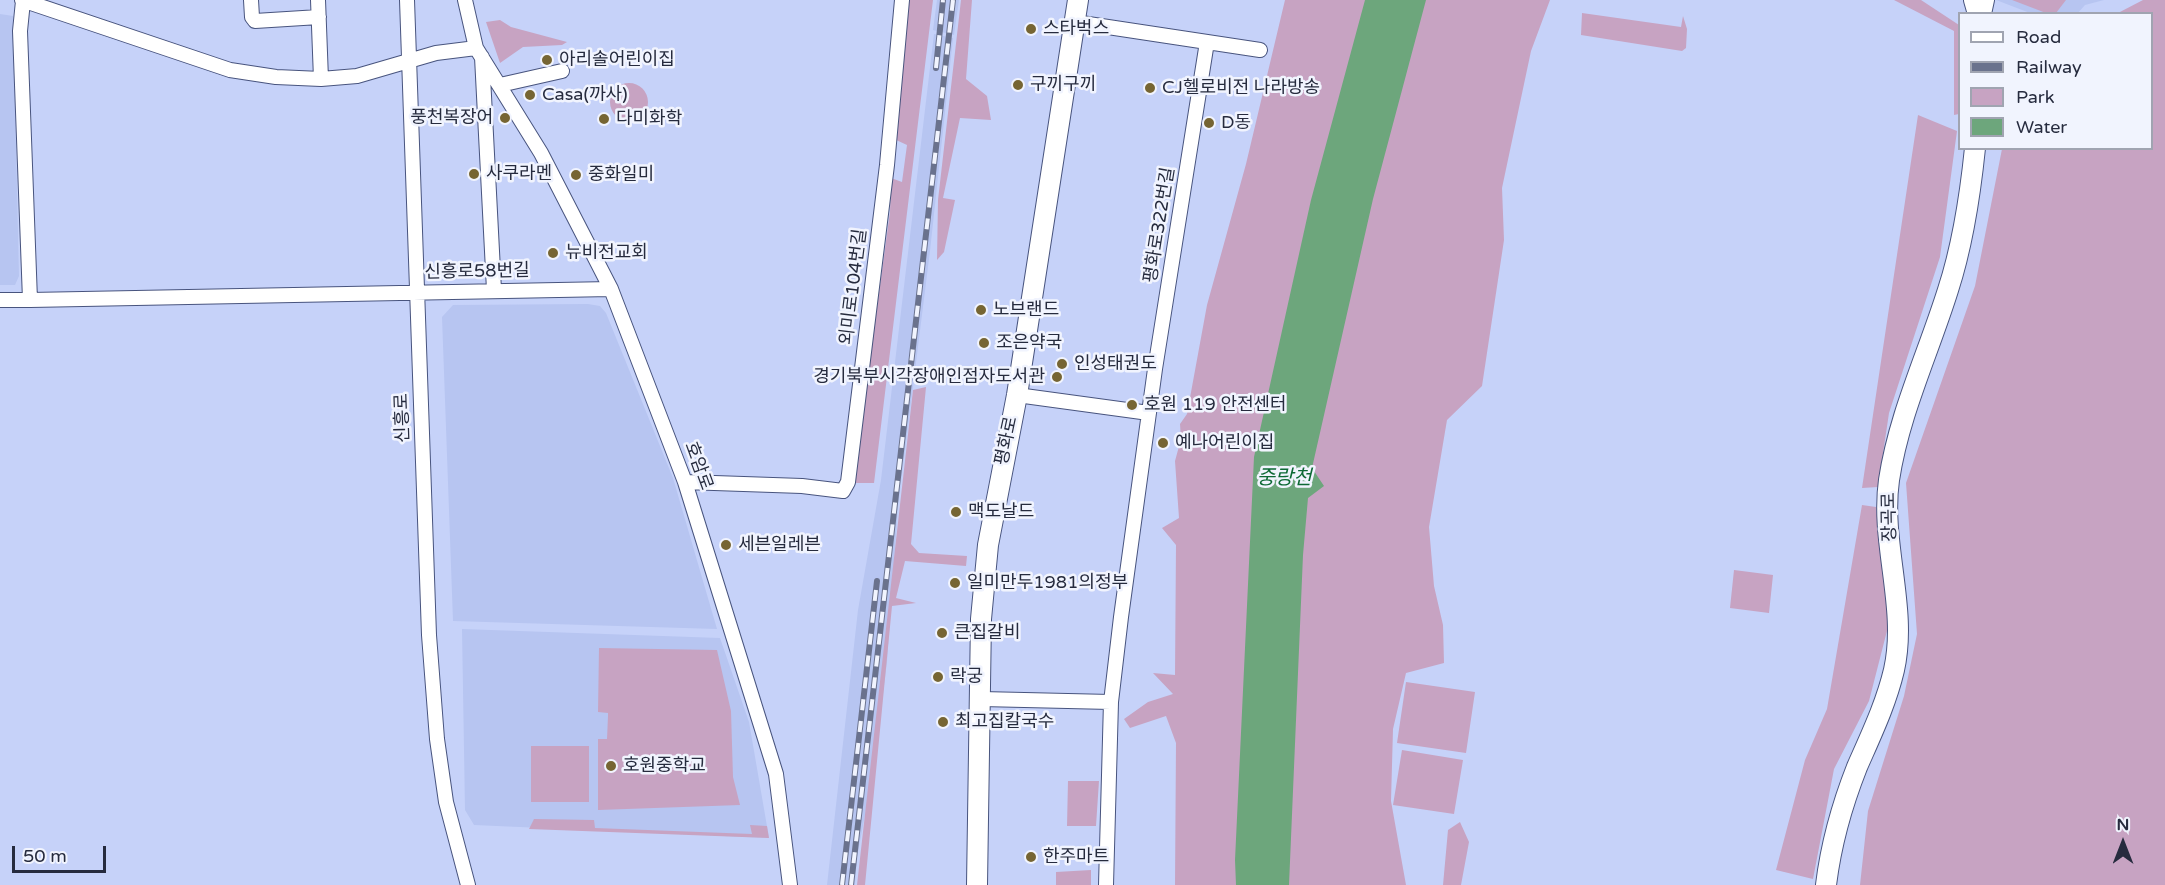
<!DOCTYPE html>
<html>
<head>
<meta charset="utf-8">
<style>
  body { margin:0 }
  #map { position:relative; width:2165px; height:885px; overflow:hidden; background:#c6d2f9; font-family:"Varela Round",sans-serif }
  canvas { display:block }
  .legend { position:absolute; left:1958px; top:12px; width:195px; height:138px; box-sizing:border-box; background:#f1f4fe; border:2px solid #a0a4b1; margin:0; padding:8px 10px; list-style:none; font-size:18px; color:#262b3e }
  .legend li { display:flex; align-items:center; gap:12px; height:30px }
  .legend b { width:30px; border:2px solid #a0a4b1 }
  .north { position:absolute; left:2093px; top:813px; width:60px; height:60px; -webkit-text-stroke:4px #f1f4fe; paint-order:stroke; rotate:0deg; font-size:16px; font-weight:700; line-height:24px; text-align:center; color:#262b3e }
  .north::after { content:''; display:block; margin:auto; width:21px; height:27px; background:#262b3e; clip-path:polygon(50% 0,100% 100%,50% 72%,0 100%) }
  .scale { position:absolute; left:12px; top:846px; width:94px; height:27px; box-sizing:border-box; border:3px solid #262b3e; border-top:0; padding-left:8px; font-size:18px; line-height:21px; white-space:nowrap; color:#262b3e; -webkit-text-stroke:4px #f1f4fe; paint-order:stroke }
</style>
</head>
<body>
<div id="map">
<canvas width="2165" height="885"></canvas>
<ul class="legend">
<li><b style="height:8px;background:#fff"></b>Road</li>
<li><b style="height:8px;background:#6a728d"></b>Railway</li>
<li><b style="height:16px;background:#c7a3c2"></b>Park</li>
<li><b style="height:16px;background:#6da67c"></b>Water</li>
</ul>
<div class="north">N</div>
<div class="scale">50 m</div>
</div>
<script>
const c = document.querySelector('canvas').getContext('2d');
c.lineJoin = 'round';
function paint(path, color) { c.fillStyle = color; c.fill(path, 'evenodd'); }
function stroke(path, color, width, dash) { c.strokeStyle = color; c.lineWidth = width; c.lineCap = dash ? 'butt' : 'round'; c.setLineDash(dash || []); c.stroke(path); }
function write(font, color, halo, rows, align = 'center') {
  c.font = font + ' "Varela Round","Noto Sans KR",sans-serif'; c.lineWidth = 5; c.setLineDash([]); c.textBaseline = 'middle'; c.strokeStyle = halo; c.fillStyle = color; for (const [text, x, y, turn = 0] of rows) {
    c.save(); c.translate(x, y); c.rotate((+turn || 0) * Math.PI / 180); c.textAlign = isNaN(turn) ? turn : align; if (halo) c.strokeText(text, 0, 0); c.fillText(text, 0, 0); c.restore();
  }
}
paint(new Path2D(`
  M 937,0 L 959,0 L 954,35 L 933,30 Z
  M 1996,0 L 2104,0 L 2085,5 L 2077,14 L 2030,13 Z
  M 0,14 L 13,16 L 19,276 L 15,285 L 0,285 Z
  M 934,34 L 953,38 L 930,251 L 898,506 L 887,662 L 873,773 L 857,857 L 855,885 L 827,885 L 858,610 L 881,480 Z
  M 588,304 L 600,306 L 606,313 L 673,478 L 717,629 L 453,621 L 442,317 L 453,305 Z
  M 462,629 L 720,638 L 749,722 L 769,838 L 474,825 L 465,810 Z`), '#b7c5f1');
paint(new Path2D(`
  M 908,0 L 933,0 L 874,483 L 853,483 L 890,212 L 891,178 L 902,182 L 907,145 L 894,139 Z
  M 961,0 L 972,0 L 966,79 L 987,96 L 991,120 L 960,118 L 943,198 L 955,200 L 944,252 L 937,260 L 938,200 Z
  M 1285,0 L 1550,0 L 1531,51 L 1502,188 L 1504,240 L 1482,386 L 1447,420 L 1429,527 L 1434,586 L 1443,625 L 1444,663 L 1406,673 L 1393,729 L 1391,801 L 1406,885 L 1175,885 L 1176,743 L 1166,716 L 1130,728 L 1124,719 L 1148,702 L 1173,694 L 1153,673 L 1175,675 L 1176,545 L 1162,528 L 1179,518 L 1175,461 L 1181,439 L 1180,424 L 1187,414 L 1207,305 L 1246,164 Z
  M 1894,0 L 1921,0 L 1959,25 L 1959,114 L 1954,115 L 1954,31 Z
  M 2012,0 L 2066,0 L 2056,13 L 2046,13 Z
  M 2143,0 L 2165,0 L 2165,885 L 1860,885 L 1868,811 L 1904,696 L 1917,634 L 1906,483 L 1975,286 L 2002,149 L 2152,148 L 2152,14 L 2118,13 Z
  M 1582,13 L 1681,27 L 1683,16 L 1687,29 L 1686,48 L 1682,51 L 1581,35 Z
  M 500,20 L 511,27 L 567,42 L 562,45 L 523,47 L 500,63 L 486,22 Z
  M610 102a19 19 0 1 1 38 0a19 19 0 1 1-38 0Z
  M 1918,115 L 1957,131 L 1940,257 L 1889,413 L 1878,487 L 1862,488 Z
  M 926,387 L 911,544 L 919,553 L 967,556 L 966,566 L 905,561 L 896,598 L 916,603 L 892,606 L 865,885 L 857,885 L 913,390 Z
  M 1862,505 L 1876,507 L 1889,623 L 1869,701 L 1834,769 L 1813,879 L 1776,870 L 1805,760 L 1827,709 Z
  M 1734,570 L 1773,575 L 1769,613 L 1730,608 Z
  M 599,648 L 717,650 L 731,711 L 733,777 L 740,805 L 598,810 L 598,739 L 607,739 L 608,716 L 608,713 L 598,712 Z
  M 1406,682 L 1475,692 L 1466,753 L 1397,743 Z
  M 531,746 L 589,746 L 589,802 L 531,802 Z
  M 1402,750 L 1463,760 L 1454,814 L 1393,805 Z
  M 1068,781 L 1099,781 L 1096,826 L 1067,826 Z
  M 534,819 L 594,820 L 595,828 L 752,834 L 750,825 L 767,826 L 769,838 L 529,829 Z
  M 1460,822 L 1469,842 L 1461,885 L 1443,885 L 1448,830 Z
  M 1091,870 L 1091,885 L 1056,885 L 1056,872 Z`), '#c7a3c2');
paint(new Path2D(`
  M 1365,0 L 1426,0 L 1373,199 L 1312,468 L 1324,486 L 1308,498 L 1303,555 L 1289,885 L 1236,885 L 1235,860 L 1254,457 L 1311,200 Z`), '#6da67c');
const street = new Path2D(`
  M 22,0 L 230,70 L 276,77 L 321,79 L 357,76 L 436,53 L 476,48
  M 251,0 L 252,17 L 255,21 L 319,17
  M 318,0 L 321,79
  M 407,0 L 429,635 L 437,739 L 446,802 L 468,885
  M 465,0 L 476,48 L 541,153 L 611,289 L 685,482 L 776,774 L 790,885
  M 23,1 L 20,31 L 30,300 L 611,289
  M 1984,14 L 1987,0
  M 1075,22 L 1260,50
  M 482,57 L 494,290
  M 500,85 L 562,71
  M 0,300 L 30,300
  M 1017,395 L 1149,413
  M 685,482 L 802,486 L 843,491 L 848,482 L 887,165 L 902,0
  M 981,699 L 1111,702
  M 1106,885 L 1111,702 L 1121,617 L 1155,369 L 1207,42`);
const secondary = new Path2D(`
  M 1974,0 L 1978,14
  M 977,885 L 981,619 L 988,545 L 1017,395 L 1078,0
  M 1826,885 C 1831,844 1842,805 1857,767 C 1871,735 1886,704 1894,670 C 1908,608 1880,543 1889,480 C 1899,414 1928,354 1948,290 C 1963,244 1970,197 1975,148`);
stroke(street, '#48547e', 16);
stroke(secondary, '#48547e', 22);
stroke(street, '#fff', 14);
stroke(secondary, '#fff', 20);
const rail = new Path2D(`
  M 936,68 L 943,0
  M 842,885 L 877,581
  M 851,885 L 953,0`);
stroke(rail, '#6a728d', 6);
stroke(rail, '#f1f4fe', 4, [11]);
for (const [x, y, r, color] of [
  [1031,29,6,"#766533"],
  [547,60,6,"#766533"],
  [1018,85,6,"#766533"],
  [1150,88,6,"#766533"],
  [530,95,6,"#766533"],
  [505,118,6,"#766533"],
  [604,119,6,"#766533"],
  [1209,123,6,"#766533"],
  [474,174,6,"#766533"],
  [576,175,6,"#766533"],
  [553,253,6,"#766533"],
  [981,310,6,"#766533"],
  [984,343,6,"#766533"],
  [1062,364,6,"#766533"],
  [1057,377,6,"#766533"],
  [1132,405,6,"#766533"],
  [1163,443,6,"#766533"],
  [956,512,6,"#766533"],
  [726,545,6,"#766533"],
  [955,583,6,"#766533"],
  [942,633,6,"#766533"],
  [938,677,6,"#766533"],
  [943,722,6,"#766533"],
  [611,766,6,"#766533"],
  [1031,857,6,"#766533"]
]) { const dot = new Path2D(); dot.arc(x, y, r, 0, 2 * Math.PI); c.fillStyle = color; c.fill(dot); stroke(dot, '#f1f4fe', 2); }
write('18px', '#262b3e', '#f1f4fe', [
  ["스타벅스",1043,29],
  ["아리솔어린이집",559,60],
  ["구끼구끼",1030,85],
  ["CJ헬로비전 나라방송",1162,88],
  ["Casa(까사)",542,95],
  ["풍천복장어",493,118,"right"],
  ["다미화학",616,119],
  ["D동",1221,123],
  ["사쿠라멘",486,174],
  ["중화일미",588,175],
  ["뉴비전교회",565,253],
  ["노브랜드",993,310],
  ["조은약국",996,343],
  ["인성태권도",1074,364],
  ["경기북부시각장애인점자도서관",1045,377,"right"],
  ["호원 119 안전센터",1144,405],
  ["예나어린이집",1175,443],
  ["맥도날드",968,512],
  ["세븐일레븐",738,545],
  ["일미만두1981의정부",967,583],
  ["큰집갈비",954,633],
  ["락궁",950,677],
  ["최고집칼국수",955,722],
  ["호원중학교",623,766],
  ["한주마트",1043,857]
], 'left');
write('18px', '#262b3e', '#f1f4fe', [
  ["평화로322번길",1160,225,-81],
  ["신흥로58번길",477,272,-1],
  ["외미로104번길",854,287,-83],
  ["신흥로",403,418,-92],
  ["평화로",1007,441,-78],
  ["호암로",698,466,70],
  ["장곡로",1890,517,-91]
]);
write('italic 20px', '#0d6935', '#f1f4fe', [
  ["중랑천",1284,479]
]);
</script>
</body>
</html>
